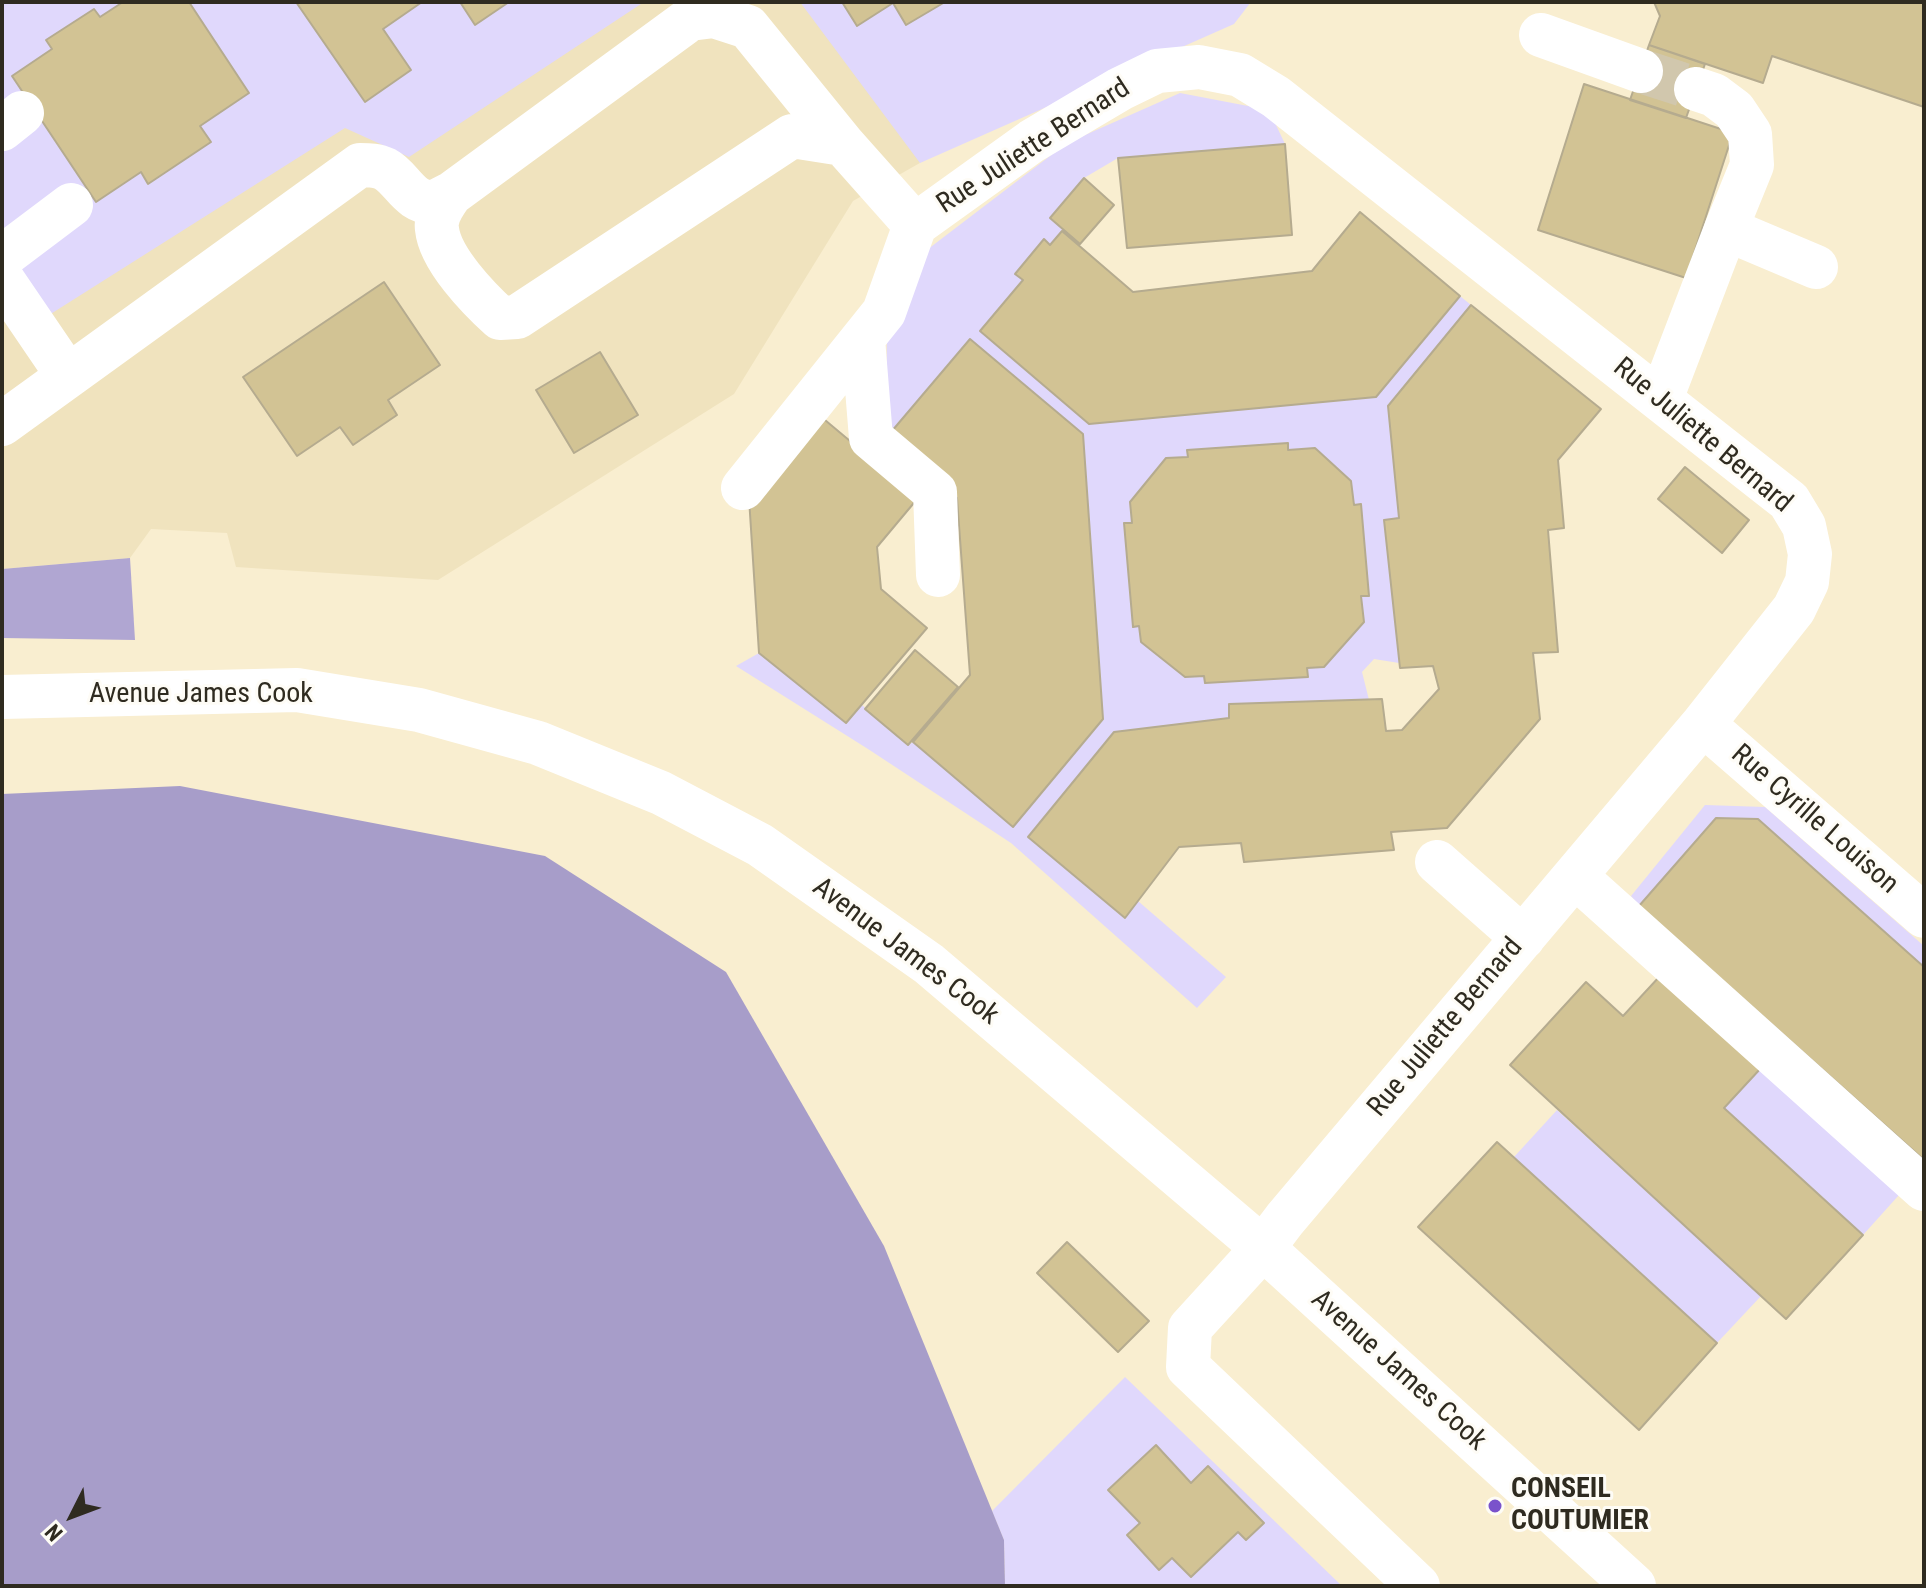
<!DOCTYPE html>
<html>
<head>
<meta charset="utf-8">
<style>
  body { margin:0 }
  #map { position:relative; width:1926px; height:1588px; overflow:hidden; background:#f9eed0; font-family:"Roboto Condensed",sans-serif }
  canvas { display:block }
  .frame { position:absolute; inset:0; border:4px solid #2f2b20; pointer-events:none }
  .north { position:absolute; left:32px; top:1476px; width:80px; height:80px; -webkit-text-stroke:6px #fefcf6; paint-order:stroke; rotate:228deg; font-size:22px; font-weight:700; line-height:32px; text-align:center; color:#2f2b20 }
  .north::after { content:''; display:block; margin:auto; width:28px; height:36px; background:#2f2b20; clip-path:polygon(50% 0,100% 100%,50% 72%,0 100%) }
</style>
</head>
<body>
<div id="map">
<canvas width="1926" height="1588"></canvas>
<div class="frame"></div>
<div class="north">N</div>
</div>
<script>
const c = document.querySelector('canvas').getContext('2d');
c.lineJoin = 'round';
function paint(path, color) { c.fillStyle = color; c.fill(path, 'evenodd'); }
function stroke(path, color, width, dash) { c.strokeStyle = color; c.lineWidth = width; c.lineCap = dash ? 'butt' : 'round'; c.setLineDash(dash || []); c.stroke(path); }
function write(font, color, halo, rows, align = 'center') {
  c.font = font + ' "Roboto Condensed",sans-serif'; c.lineWidth = 6; c.setLineDash([]); c.textBaseline = 'middle'; c.strokeStyle = halo; c.fillStyle = color; for (const [text, x, y, turn = 0] of rows) {
    c.save(); c.translate(x, y); c.rotate((+turn || 0) * Math.PI / 180); c.textAlign = isNaN(turn) ? turn : align; if (halo) c.strokeText(text, 0, 0); c.fillText(text, 0, 0); c.restore();
  }
}
paint(new Path2D(`
  M 2,2 L 1203,2 L 853,201 L 734,394 L 438,580 L 236,567 L 227,533 L 151,529 L 130,558 L 2,569 Z`), '#f0e3be');
paint(new Path2D(`
  M 2,2 L 644,2 L 409,157 L 345,128 L 38,322 L 2,285 Z
  M 800,2 L 1251,2 L 1234,24 L 920,163 Z
  M 1180,93 L 1269,110 L 1285,144 L 1118,158 L 1084,178 L 1050,217 L 1064,229 L 1050,245 L 1044,240 L 1015,273 L 1023,280 L 980,331 L 1089,424 L 1376,397 L 1460,296 L 1471,305 L 1388,406 L 1399,518 L 1384,520 L 1399,663 L 1374,659 L 1362,672 L 1369,700 L 1115,732 L 1028,837 L 1124,918 L 1138,901 L 1226,977 L 1197,1008 L 1011,843 L 868,749 L 736,666 L 759,653 L 846,723 L 862,705 L 908,745 L 913,742 L 1013,826 L 1103,719 L 1083,434 L 970,339 L 886,438 L 887,323 L 915,259 L 1067,143 Z
  M 1705,805 L 1765,807 L 1924,946 L 1924,967 L 1757,819 L 1716,818 L 1639,906 L 1631,896 Z
  M 1761,1068 L 1899,1195 L 1863,1235 L 1724,1108 Z
  M 1557,1110 L 1761,1296 L 1717,1343 L 1514,1157 Z
  M 1125,1377 L 1342,1586 L 1005,1586 L 1004,1540 L 992,1511 Z`), '#e0d8fc');
paint(new Path2D(`
  M 130,558 L 135,640 L 2,638 L 2,569 Z`), '#b0a6d2');
paint(new Path2D(`
  M 180,786 L 545,856 L 726,972 L 884,1246 L 1004,1540 L 1005,1586 L 2,1586 L 2,794 Z`), '#a79dc9');
const building = new Path2D(`
  M 123,2 L 189,2 L 249,93 L 200,126 L 211,142 L 148,184 L 141,172 L 96,202 L 12,76 L 52,49 L 46,40 L 94,9 L 100,17 Z
  M 296,2 L 422,2 L 383,29 L 411,70 L 365,102 Z
  M 460,2 L 509,2 L 475,25 Z
  M 842,2 L 945,2 L 906,25 L 893,3 L 857,26 Z
  M 1654,2 L 1924,2 L 1924,107 L 1772,56 L 1763,83 L 1649,45 L 1660,16 Z
  M 1649,45 L 1705,64 L 1686,118 L 1630,100 Z
  M 1584,84 L 1733,133 L 1686,278 L 1538,230 Z
  M 1285,144 L 1292,235 L 1127,248 L 1118,158 Z
  M 1084,178 L 1114,205 L 1080,244 L 1050,218 Z
  M 1360,212 L 1460,296 L 1376,397 L 1089,424 L 980,331 L 1023,280 L 1015,274 L 1044,239 L 1050,245 L 1062,231 L 1133,292 L 1312,271 Z
  M 384,282 L 440,365 L 388,400 L 397,415 L 353,445 L 340,427 L 297,456 L 243,377 Z
  M 1471,305 L 1601,409 L 1558,460 L 1564,528 L 1548,530 L 1558,652 L 1533,653 L 1540,719 L 1447,828 L 1391,832 L 1394,850 L 1244,862 L 1241,843 L 1179,847 L 1125,918 L 1028,837 L 1114,732 L 1229,718 L 1229,704 L 1382,699 L 1386,731 L 1402,730 L 1439,689 L 1433,666 L 1400,668 L 1384,520 L 1399,518 L 1388,406 Z
  M 970,339 L 1083,434 L 1103,719 L 1013,827 L 913,742 L 970,675 L 957,498 L 886,438 Z
  M 600,352 L 638,415 L 574,453 L 536,390 Z
  M 819,415 L 918,498 L 877,547 L 881,589 L 927,628 L 846,723 L 759,653 L 749,498 Z
  M 1288,443 L 1288,450 L 1315,448 L 1351,481 L 1354,505 L 1361,504 L 1369,596 L 1361,596 L 1364,622 L 1324,667 L 1307,668 L 1308,677 L 1205,683 L 1204,676 L 1185,677 L 1141,642 L 1139,626 L 1133,627 L 1124,523 L 1132,523 L 1130,502 L 1166,458 L 1188,457 L 1187,450 Z
  M 1685,467 L 1749,520 L 1722,553 L 1658,499 Z
  M 915,650 L 958,687 L 908,745 L 865,709 Z
  M 1716,818 L 1758,819 L 1924,967 L 1924,1160 L 1639,906 Z
  M 1660,976 L 1761,1068 L 1724,1108 L 1863,1235 L 1786,1319 L 1510,1065 L 1586,982 L 1623,1016 Z
  M 1497,1142 L 1717,1343 L 1639,1430 L 1418,1227 Z
  M 1067,1242 L 1149,1321 L 1118,1352 L 1037,1273 Z
  M 1156,1445 L 1191,1483 L 1208,1466 L 1264,1523 L 1246,1540 L 1238,1532 L 1191,1577 L 1172,1558 L 1159,1570 L 1127,1535 L 1140,1523 L 1108,1490 Z`);
paint(building, '#d2c394');
stroke(building, '#b5ab8f', 2);
stroke(new Path2D(`
  M 1641,71 L 1696,89`), '#d1c7ad', 44, [44, 22]);
stroke(new Path2D(`
  M 1541,35 L 1641,71
  M 2,129 L 22,113
  M 451,194 C 443,205 435,216 437,229 C 440,259 479,299 500,318 L 517,317 L 792,136 L 843,144
  M 915,225 L 1032,141 L 1120,89 L 1157,71 L 1199,67 L 1240,75 L 1276,97 L 1766,483 L 1789,501 L 1804,526 L 1810,554 L 1807,582 L 1794,609 L 1703,724 L 1285,1219 L 1263,1248 L 1190,1328 L 1188,1367 L 1418,1586
  M 1726,229 L 1816,267
  M 2,257 L 71,205
  M 2,279 L 68,376
  M 863,339 L 871,438 L 935,492 L 938,575
  M 1661,399 L 1726,229 L 1752,165 L 1750,134 L 1734,110 L 1714,95 L 1696,89
  M 2,424 L 360,165 C 369,165 377,165 385,169 C 402,178 410,204 433,202 C 438,201 446,196 451,194 L 690,19 L 714,16 L 748,27 L 843,144 L 915,225
  M 743,488 L 884,312 L 915,225
  M 1703,724 L 1924,916
  M 1437,862 L 1523,938
  M 1575,876 L 1924,1189`), '#fff', 44);
stroke(new Path2D(`
  M 2,697 L 297,690 L 419,710 L 538,743 L 661,793 L 760,845 L 929,964 L 1263,1248 L 1634,1586`), '#fff', 44);
for (const [x, y, r, color] of [
  [1495,1506,8,"#7a52cb"]
]) { const dot = new Path2D(); dot.arc(x, y, r, 0, 2 * Math.PI); c.fillStyle = color; c.fill(dot); stroke(dot, '#fefcf6', 3); }
write('28px', '#2f2b20', '#fefcf6', [
  ["Rue Juliette Bernard",1034,147,-33],
  ["Rue Juliette Bernard",1702,436,40],
  ["Avenue James Cook",201,695],
  ["Rue Cyrille Louison",1814,820,41],
  ["Avenue James Cook",905,952,37],
  ["Rue Juliette Bernard",1446,1028,-50],
  ["Avenue James Cook",1398,1371,42]
]);
write('bold 28px', '#2f2b20', '#fefcf6', [
  ["CONSEIL",1511,1490],
  ["COUTUMIER",1511,1522]
], 'left');
</script>
</body>
</html>
